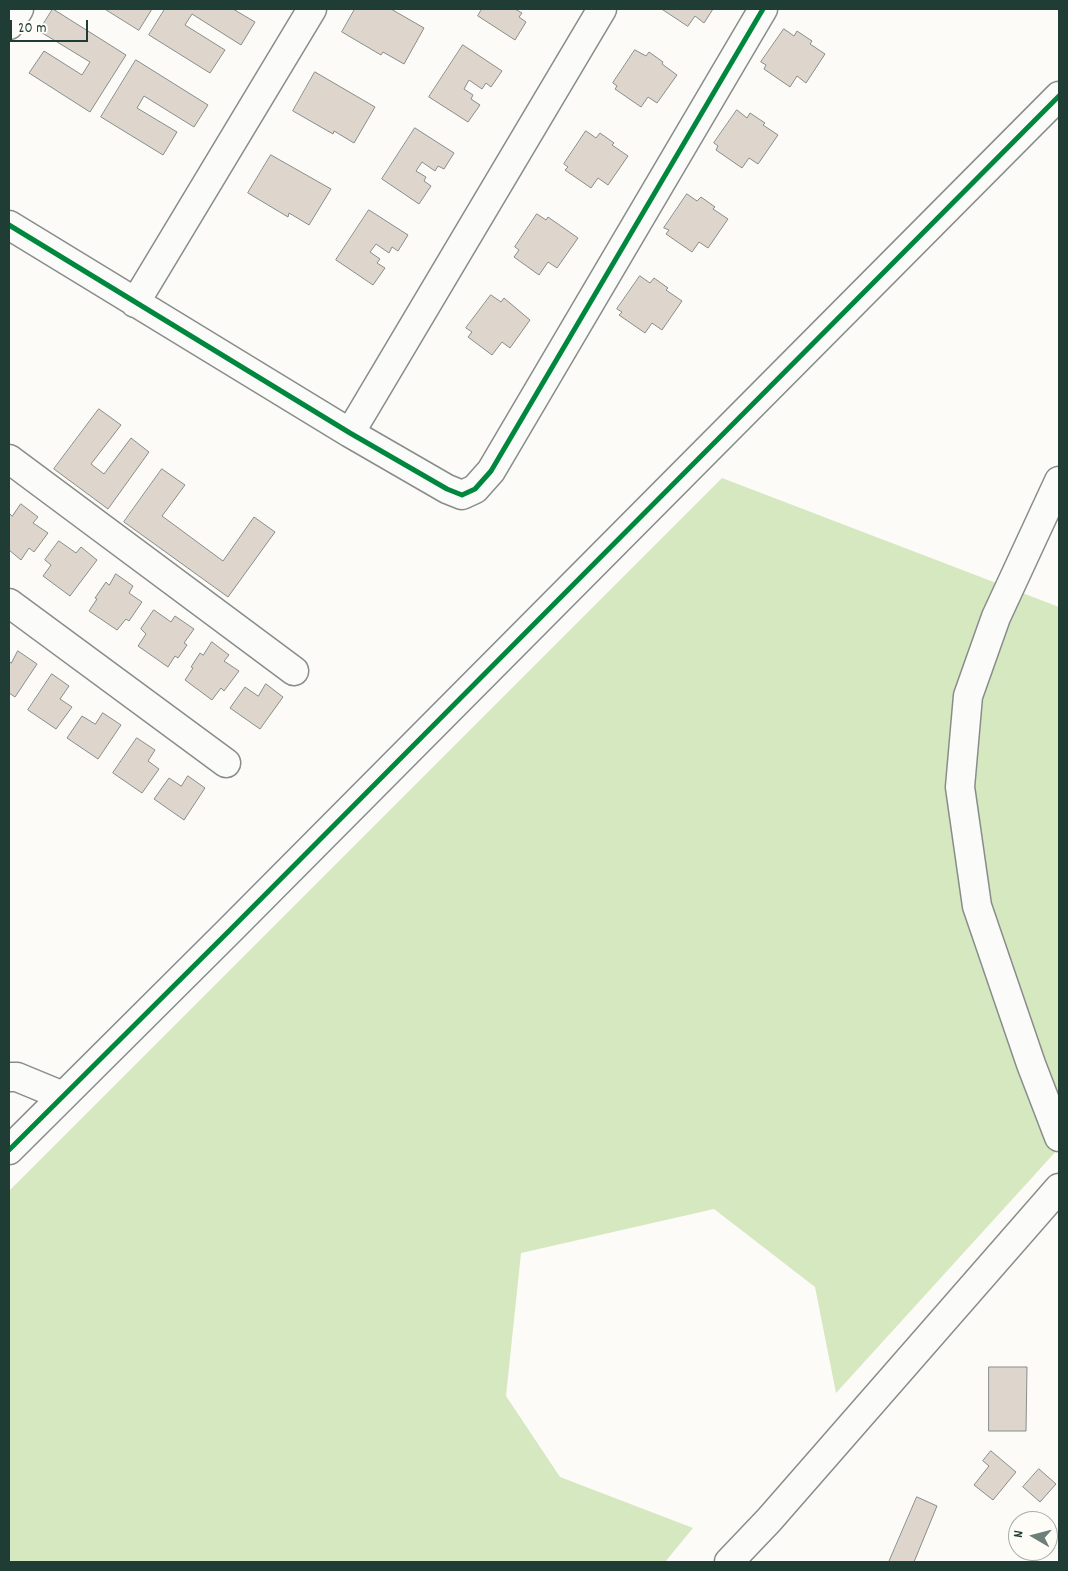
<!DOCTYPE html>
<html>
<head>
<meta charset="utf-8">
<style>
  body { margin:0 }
  #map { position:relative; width:1068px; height:1571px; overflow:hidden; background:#fcfbf8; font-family:Dekko,sans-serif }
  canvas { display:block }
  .frame { position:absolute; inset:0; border:10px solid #1f3d34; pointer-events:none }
  .north { position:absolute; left:1008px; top:1511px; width:50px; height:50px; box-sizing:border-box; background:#fdfcf7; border:1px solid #a4b0a9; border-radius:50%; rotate:278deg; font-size:14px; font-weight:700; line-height:20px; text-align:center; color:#1f3d34 }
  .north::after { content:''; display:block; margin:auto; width:18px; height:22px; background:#6c8079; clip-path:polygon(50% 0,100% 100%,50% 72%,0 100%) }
  .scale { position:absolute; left:10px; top:20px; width:78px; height:22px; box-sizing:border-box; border:2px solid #1f3d34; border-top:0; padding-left:6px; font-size:15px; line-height:18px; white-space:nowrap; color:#1f3d34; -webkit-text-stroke:4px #fdfcf7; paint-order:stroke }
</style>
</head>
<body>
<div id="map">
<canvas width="1068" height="1571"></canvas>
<div class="frame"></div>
<div class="north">N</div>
<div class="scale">20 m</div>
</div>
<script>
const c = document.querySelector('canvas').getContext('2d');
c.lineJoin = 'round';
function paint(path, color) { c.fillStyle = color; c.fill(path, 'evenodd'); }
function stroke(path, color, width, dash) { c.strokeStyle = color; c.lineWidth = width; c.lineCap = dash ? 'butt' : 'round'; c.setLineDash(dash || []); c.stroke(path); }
paint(new Path2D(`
  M 722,478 L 1059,607 L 1059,1148 L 836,1393 L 815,1287 L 714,1209 L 521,1253 L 506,1396 L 560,1477 L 693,1528 L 665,1562 L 9,1562 L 9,1191 Z`), '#d5e8c0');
const building = new Path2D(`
  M 53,9 L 126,55 L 90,112 L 29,73 L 44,51 L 82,75 L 90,62 L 39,31 Z
  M 105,9 L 152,9 L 139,30 Z
  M 165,9 L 233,9 L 255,22 L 241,45 L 192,14 L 185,25 L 225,50 L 210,73 L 149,35 Z
  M 355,9 L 391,9 L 424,28 L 404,64 L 383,52 L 381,55 L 342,32 Z
  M 482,9 L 515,9 L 522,13 L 519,17 L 526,22 L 515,40 L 478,16 Z
  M 662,9 L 713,9 L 704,23 L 695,16 L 688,26 Z
  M 784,29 L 794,36 L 797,31 L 812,41 L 810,44 L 825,54 L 806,83 L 797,76 L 790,87 L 764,69 L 766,65 L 761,62 Z
  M 463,45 L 502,71 L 491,87 L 486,83 L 482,89 L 469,80 L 464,89 L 473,95 L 471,99 L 480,105 L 468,122 L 429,97 Z
  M 635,50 L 646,56 L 649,52 L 663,62 L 662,64 L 677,75 L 657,103 L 648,97 L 641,107 L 615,89 L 617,86 L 613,83 Z
  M 136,60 L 208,105 L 194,127 L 144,96 L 137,108 L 177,132 L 163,155 L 101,117 Z
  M 315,72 L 375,107 L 354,143 L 334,131 L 333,134 L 293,111 Z
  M 737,110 L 747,118 L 750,113 L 765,123 L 763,125 L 778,135 L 758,164 L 749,158 L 742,168 L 716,150 L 718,146 L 714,143 Z
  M 415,128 L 454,153 L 444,169 L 438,166 L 435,171 L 422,162 L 416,171 L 426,177 L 424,181 L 431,186 L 419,204 L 382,179 Z
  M 586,131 L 596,138 L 600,133 L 614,143 L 612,145 L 628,156 L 608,185 L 598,178 L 591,188 L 565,170 L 568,167 L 564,164 Z
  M 271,155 L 331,189 L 309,225 L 289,213 L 288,217 L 248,193 Z
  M 687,194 L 697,201 L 701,197 L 715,207 L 713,209 L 728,219 L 708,248 L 699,242 L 692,252 L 666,234 L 669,230 L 664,228 Z
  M 369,210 L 408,235 L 398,251 L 392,247 L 389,253 L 376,244 L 370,252 L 380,259 L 377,263 L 385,268 L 373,285 L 336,260 Z
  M 537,214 L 546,220 L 548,217 L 578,238 L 557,268 L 548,262 L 539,275 L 514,257 L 519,250 L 515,247 Z
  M 640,276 L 650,283 L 654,278 L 668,288 L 666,290 L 682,301 L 662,330 L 652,323 L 645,333 L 619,315 L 622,312 L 617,309 Z
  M 491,295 L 501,302 L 504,298 L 530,320 L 510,348 L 502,342 L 492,355 L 468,337 L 472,332 L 466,328 Z
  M 99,409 L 121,425 L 91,464 L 104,474 L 131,438 L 149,452 L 108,509 L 54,469 Z
  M 162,469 L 185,485 L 162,516 L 223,561 L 254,517 L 275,532 L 228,597 L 124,522 Z
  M 21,504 L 38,517 L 33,523 L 48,533 L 34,552 L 29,548 L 21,560 L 9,550 L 9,517 L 10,514 L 12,516 Z
  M 59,541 L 76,553 L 81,547 L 97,560 L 70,596 L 43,576 L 51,565 L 45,560 Z
  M 116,574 L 133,586 L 129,593 L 142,602 L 129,621 L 126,619 L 117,630 L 89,611 L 97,599 L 95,598 L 106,582 L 109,585 Z
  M 154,610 L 171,622 L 175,616 L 194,629 L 184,643 L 187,645 L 178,658 L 175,656 L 168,667 L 138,646 L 146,634 L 141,629 Z
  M 212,642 L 229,655 L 224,661 L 239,671 L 224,691 L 221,688 L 212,700 L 185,680 L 193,668 L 191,667 L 200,653 L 203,655 Z
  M 18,651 L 37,664 L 15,697 L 9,693 L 9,661 L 11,663 Z
  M 52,674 L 69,686 L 60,699 L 72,707 L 56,729 L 28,710 Z
  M 266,684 L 283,697 L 260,729 L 230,708 L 245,687 L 258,696 Z
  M 103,713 L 121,725 L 98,759 L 67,738 L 82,716 L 95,724 Z
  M 137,738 L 155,750 L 148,761 L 159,769 L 142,793 L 113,773 Z
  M 188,776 L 205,788 L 184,820 L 154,799 L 169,778 L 181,786 Z
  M 989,1367 L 1027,1367 L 1026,1431 L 989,1431 Z
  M 991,1451 L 1016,1472 L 993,1500 L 974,1485 L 989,1466 L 983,1461 Z
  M 1039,1469 L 1056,1484 L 1040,1502 L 1023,1487 Z
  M 917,1497 L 937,1506 L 914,1562 L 889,1562 Z`);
paint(building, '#ded6cd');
stroke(building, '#888d8a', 1);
const minor = new Path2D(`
  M 9,25 L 19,9
  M 9,225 L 350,433 L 447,489 L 462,495 L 475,489 L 491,471 L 763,9
  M 135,303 L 312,9
  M 350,433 L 602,9
  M 9,459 L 294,671
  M 1059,481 L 996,617 L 968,696 L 960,787 L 977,906 L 1031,1064 L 1059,1137
  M 9,603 L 226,763
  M 9,1077 L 17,1077 L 63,1096
  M 9,1150 L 230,930 L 1059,96
  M 729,1562 L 769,1520 L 1059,1188`);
stroke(minor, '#888d8a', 31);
stroke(minor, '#fbfbf9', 28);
stroke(new Path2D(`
  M 9,225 L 350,433 L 447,489 L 462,495 L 475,489 L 491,471 L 763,9
  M 9,1150 L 230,930 L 1059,96`), '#00873e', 5);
</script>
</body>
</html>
